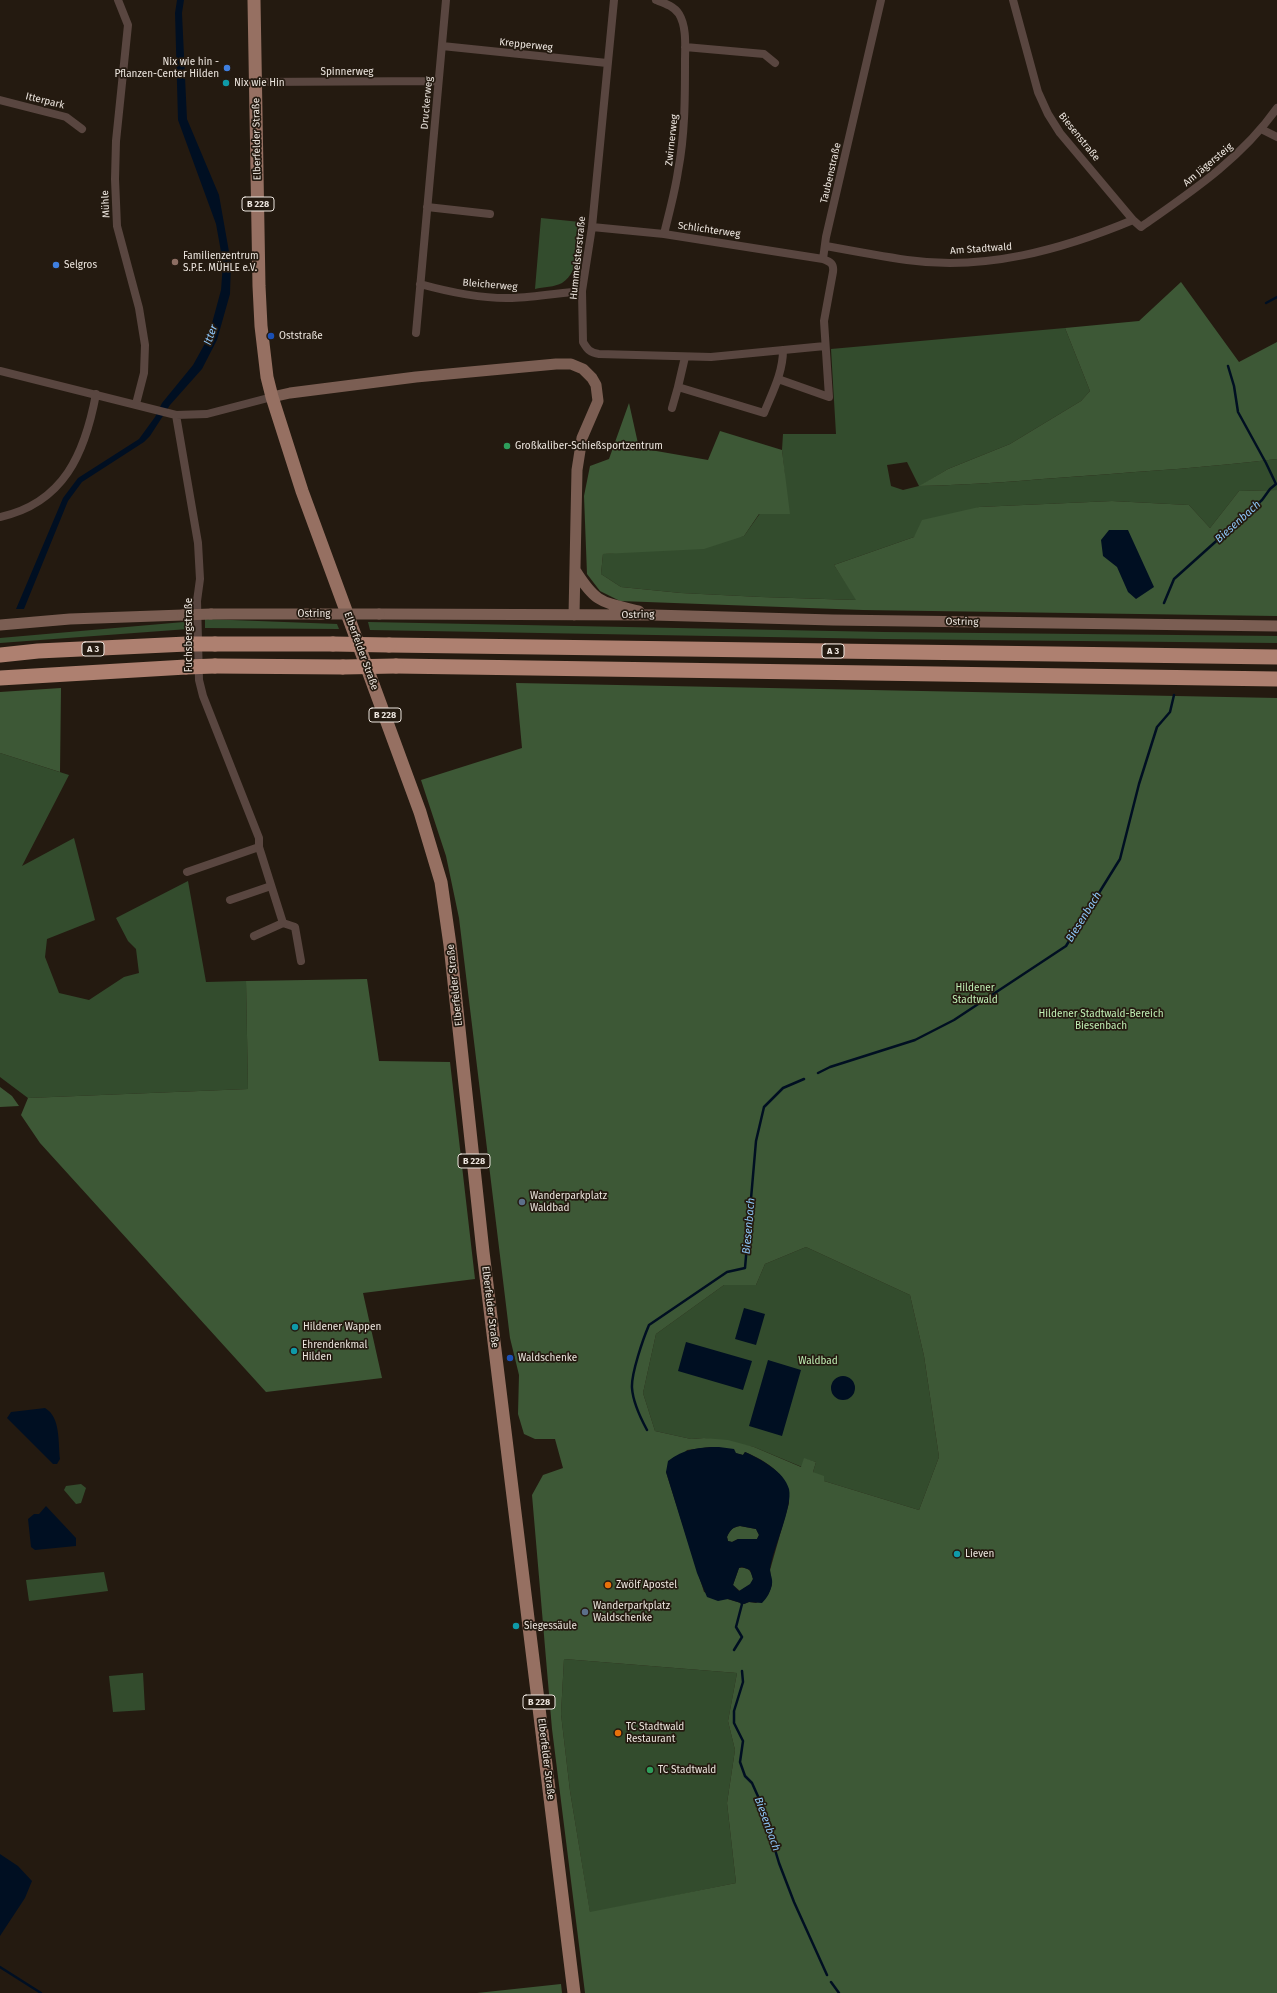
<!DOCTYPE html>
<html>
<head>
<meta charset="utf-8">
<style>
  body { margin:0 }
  canvas { display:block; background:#241a10 }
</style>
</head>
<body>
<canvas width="1277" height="1993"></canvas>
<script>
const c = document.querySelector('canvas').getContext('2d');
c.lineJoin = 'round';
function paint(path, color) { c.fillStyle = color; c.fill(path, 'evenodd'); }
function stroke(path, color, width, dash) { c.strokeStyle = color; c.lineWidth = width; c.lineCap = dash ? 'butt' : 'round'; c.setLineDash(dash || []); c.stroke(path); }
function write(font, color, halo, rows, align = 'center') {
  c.font = font + ' "Fira Sans",sans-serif'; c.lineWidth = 3.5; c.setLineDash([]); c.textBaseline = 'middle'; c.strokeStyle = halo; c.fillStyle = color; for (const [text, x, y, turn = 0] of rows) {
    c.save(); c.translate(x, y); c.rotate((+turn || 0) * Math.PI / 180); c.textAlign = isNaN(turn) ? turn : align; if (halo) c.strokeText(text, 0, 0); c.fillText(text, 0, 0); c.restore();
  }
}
paint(new Path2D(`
  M 541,218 L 580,222 C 578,241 581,271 562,283 C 555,287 543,287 535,289 Z
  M 1065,328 L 1090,391 L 1081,401 L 1010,444 L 948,469 L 920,486 C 975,485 1029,480 1084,476 C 1148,471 1213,467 1277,459 L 1277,490 L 1239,491 L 1210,528 L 1189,505 L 1112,501 L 979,507 L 914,537 L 834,565 L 857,600 L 761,597 L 681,593 L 621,587 L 601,574 L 603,554 L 650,550 L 744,536 L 785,478 L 782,450 L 783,434 L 836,434 L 831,349 ZM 907,462 L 919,486 L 903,490 L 891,486 L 887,465 Z
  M 205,619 L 337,624 L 339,629 L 205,628 Z
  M 184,622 L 188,629 L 0,643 L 0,638 Z
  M 368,622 L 884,632 L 1277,636 L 1277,643 L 883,639 L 370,630 Z
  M 0,753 L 69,775 L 22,866 L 74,838 L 95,920 L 47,939 L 45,957 L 59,993 L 89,1000 L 124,977 L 139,973 L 136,949 L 128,941 L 116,918 L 188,881 L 206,982 L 246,981 L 248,1089 L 28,1098 L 0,1077 Z
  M 806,1247 L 910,1295 L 924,1356 L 939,1457 L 919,1510 L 824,1481 L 813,1472 L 816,1462 L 805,1459 L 802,1467 L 754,1447 L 704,1438 L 691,1439 L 655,1431 L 643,1393 L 656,1334 L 724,1285 L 756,1285 L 765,1264 Z
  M 81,1484 L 86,1488 L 81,1503 L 76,1504 L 64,1490 L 66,1486 Z
  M 104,1572 L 108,1591 L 29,1601 L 26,1580 Z
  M 564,1659 L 737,1673 L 728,1721 L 735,1750 L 727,1803 L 736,1883 L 590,1913 L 570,1791 L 561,1714 Z
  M 143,1673 L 145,1710 L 113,1712 L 109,1676 Z`), '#334c2d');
paint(new Path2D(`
  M 1181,282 L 1239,362 L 1277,342 L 1277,459 C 1213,467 1148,471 1083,476 C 1029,480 974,485 919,486 L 948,469 L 1010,444 L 1081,401 L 1090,391 L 1065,328 L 1139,321 Z
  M 629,403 L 639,448 L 708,460 L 720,431 L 782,450 L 790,514 L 759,514 L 744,536 L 704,549 L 603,554 L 601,574 L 621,587 L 681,593 L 761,597 L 856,600 L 834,565 L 914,537 L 922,520 L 979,507 L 1112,501 L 1189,505 L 1210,528 L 1239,491 L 1277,490 L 1277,616 L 863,610 L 620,601 L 600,591 L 587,574 L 584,496 L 590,466 L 609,459 Z
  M 516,683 L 1277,698 L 1277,1993 L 585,1993 L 552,1729 L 532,1495 L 543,1475 L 563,1468 L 555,1439 L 535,1439 L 524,1434 L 518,1414 L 519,1375 L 510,1338 L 459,918 L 446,856 L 421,780 L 522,748 ZM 806,1247 L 910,1295 L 924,1356 L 939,1457 L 919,1510 L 824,1481 L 824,1476 L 813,1472 L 816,1462 L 804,1458 L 801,1467 L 754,1447 L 728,1440 L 704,1438 L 691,1439 L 655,1431 L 643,1393 L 656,1334 L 724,1285 L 756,1285 L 765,1264 ZM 710,1447 L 743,1455 L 745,1452 C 767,1461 791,1476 789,1503 L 770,1570 L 772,1585 L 768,1595 L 756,1603 L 749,1602 L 744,1604 L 704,1592 L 666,1472 L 687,1450 ZM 564,1659 L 737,1673 L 728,1721 L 735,1750 L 727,1803 L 736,1883 L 590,1912 L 570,1791 L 561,1714 Z
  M 61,688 L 60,772 L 0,753 L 0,692 Z
  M 367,979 L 379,1061 L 450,1062 L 475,1279 L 363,1293 L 382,1378 L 266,1392 L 40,1143 L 21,1115 L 28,1098 L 248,1089 L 246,981 Z
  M 0,1087 L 12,1096 L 19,1106 L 0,1107 Z
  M 740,1526 L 756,1529 L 759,1535 L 757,1539 L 738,1539 L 732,1542 L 728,1541 L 727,1537 C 730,1530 733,1527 740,1526 Z
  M 739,1568 C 748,1567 751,1570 753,1579 L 751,1584 L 740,1591 L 733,1585 Z
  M 561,1984 L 562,1993 L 477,1993 Z`), '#3d5836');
paint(new Path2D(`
  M 177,0 L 184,0 L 182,13 L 187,119 L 219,195 L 231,263 L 230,294 L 217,340 L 202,369 L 170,405 L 150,436 L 144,442 L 82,482 L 68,501 L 24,609 L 16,609 L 63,498 L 78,478 L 139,439 L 155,417 L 162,403 L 193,365 L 208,338 L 221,290 L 223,263 L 216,224 L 178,120 L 175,13 Z
  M 1109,530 L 1128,530 L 1154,587 L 1136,599 L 1128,592 L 1117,567 L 1103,556 L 1101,540 Z
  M 744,1308 L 765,1314 L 756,1345 L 735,1339 Z
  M 686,1342 L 752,1361 L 743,1390 L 678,1371 Z
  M 768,1360 L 801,1370 L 782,1436 L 749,1426 Z
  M831 1388a12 12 0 1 1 24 0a12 12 0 1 1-24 0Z
  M 45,1408 C 61,1417 58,1443 60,1459 L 57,1464 L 53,1464 L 7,1418 L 11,1412 Z
  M 719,1447 L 734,1449 L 736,1453 L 743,1455 L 745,1452 C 760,1459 784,1471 789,1489 C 793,1507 773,1548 770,1569 C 770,1574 773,1579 772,1584 C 771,1591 767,1598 762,1603 L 749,1602 L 744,1604 L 728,1599 L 718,1601 L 707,1597 L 697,1573 L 666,1472 L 668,1461 C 683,1449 700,1447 719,1447 ZM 740,1526 L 756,1529 L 759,1535 L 757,1539 L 738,1539 L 732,1542 L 728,1541 L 727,1537 C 730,1530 733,1527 740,1526 ZM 742,1567 L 750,1570 L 753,1579 L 750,1584 L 739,1591 L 733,1585 L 739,1568 Z
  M 46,1506 L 76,1538 L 76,1546 L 35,1550 L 31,1547 L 28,1519 L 34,1514 L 39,1514 Z
  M 0,1854 L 18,1866 L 32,1881 L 25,1898 L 0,1936 Z`), '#000f22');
stroke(new Path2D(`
  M 1266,303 L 1277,297
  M 1164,603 L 1174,579 L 1262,500 L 1270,489 L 1276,484 L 1266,463 L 1238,412 L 1234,386 L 1228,366
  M 818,1073 L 830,1067 L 915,1040 L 954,1020 L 1066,946 L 1120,859 L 1139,784 L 1157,727 L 1170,712 L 1174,695
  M 647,1430 C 640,1417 633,1403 632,1388 C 631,1374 643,1339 649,1325 L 727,1272 L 745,1268 L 756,1141 L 764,1107 L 783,1088 L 804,1079
  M 734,1650 L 742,1637 L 736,1627 L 742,1604 L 741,1602
  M 742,1671 L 743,1682 L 734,1711 L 734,1723 L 743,1741 L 740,1762 L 745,1776 L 752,1783 L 761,1803 L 779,1863 L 794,1902 L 827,1975
  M 0,1967 L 41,1993
  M 831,1982 L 839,1993`), '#000f22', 2.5);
stroke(new Path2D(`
  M 118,0 L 128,25 L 116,141 L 115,179 L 117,226 L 139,308 L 145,345 L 144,373 L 136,404
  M 614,0 L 592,227 L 582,291 L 583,342 C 587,349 590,353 599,354 L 711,357 L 825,346
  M 656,0 C 664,3 674,6 679,14 C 687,27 685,47 685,62 C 685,98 685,135 678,171 C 675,192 669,213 664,234
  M 1013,0 L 1038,92 L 1048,114 L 1060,133 L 1133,220 L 1141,227 C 1191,192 1242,158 1277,108
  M 442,46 L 607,63
  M 685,47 L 764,54 L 775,63
  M 256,82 L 438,81
  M 0,100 L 66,117 L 82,129
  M 1261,129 L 1277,137
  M 427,207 L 490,214
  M 592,227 L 664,234 L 823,259 C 831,262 834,264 833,272 L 824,321 L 829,397 L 778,379
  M 826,246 C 853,251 880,256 907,260 C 985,271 1061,250 1133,220
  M 823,259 L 826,237 L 881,0
  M 420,284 C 449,292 482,299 512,298 C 535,297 559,293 582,291
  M 416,333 L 446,0
  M 685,357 L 678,387 L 764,413 C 772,393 783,373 783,350
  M 0,371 L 176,415 L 207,414 L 272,397
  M 672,408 L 678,387
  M 176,415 L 198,543 L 200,579 L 197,601 L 199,680 L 203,696 L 259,838 L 259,847 L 283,923 L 254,936
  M 0,517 C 64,503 85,453 96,394
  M 187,872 L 259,847
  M 230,900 L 271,886
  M 283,923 L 295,927 L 301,961`), '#594640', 8);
stroke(new Path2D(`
  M 272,397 L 290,393 L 416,377 L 556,364 L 571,364 L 583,369 L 592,378 L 596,385 L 598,401 L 582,438 L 577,470 L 574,615
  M 575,570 C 596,604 602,602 639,611
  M 211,614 L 320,614
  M 379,614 L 653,615 L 833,620 L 1277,626
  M 0,625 L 70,619 L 183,615`), '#7b5e53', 11);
stroke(new Path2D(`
  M 254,0 L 259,286 L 261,326 L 267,377 L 272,397 L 302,491 L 420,812 L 441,882 L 450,945 L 483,1252 L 574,1993`), '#967062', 13);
stroke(new Path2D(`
  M 215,644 L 333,644
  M 389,645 L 1277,657
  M 0,655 L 38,651 L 187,644
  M 215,666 L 343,667
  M 396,666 L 1277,679
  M 0,678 L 186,667`), '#ae8070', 15);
stroke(new Path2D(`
  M 320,614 L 379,614
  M 183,615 L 211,614`), '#7b5e53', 11);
stroke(new Path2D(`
  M 187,644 L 215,644
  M 333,644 L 389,645
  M 186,667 L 215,666
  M 343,667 L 396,666`), '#ae8070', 15);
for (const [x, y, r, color] of [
  [227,68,4,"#3f7fe0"],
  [226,83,4,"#0f9aa8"],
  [175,262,4,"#8d6e63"],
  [56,265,4,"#3f7fe0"],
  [271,336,4,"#1a4fb4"],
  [507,446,4,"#2e9e5b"],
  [522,1202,4,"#5c6f8a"],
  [295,1327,4,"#0f9aa8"],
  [294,1351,4,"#0f9aa8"],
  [510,1358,4,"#1a4fb4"],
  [957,1554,4,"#0f9aa8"],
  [608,1585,4,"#e8710a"],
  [585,1612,4,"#5c6f8a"],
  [516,1626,4,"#0f9aa8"],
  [618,1733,4,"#e8710a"],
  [650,1770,4,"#2e9e5b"]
]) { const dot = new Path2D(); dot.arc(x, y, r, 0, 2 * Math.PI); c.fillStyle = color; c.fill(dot); stroke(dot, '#241a10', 1.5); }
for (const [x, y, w] of [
  [258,204,32],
  [93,649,22],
  [833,651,22],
  [385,715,32],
  [474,1161,32],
  [539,1702,32]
]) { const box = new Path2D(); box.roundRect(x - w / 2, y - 7, w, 14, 3); c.fillStyle = '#241a10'; c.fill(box); stroke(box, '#ede6df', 1); }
write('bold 9px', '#ede6df', null, [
  ["B 228",258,204],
  ["A 3",93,649],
  ["A 3",833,651],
  ["B 228",385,715],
  ["B 228",474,1161],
  ["B 228",539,1702]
]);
write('10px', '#ede6df', '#241a10', [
  ["Krepperweg",526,45,6],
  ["Spinnerweg",347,72],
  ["Itterpark",45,101,14],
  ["Druckerweg",427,103,-85],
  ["Biesenstraße",1079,137,51],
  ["Elberfelder Straße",257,139,-91],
  ["Zwirnerweg",672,140,-84],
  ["Am Jägersteig",1208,165,-40],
  ["Taubenstraße",831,173,-77],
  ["Mühle",106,204,-93],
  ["Schlichterweg",709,230,8],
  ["Am Stadtwald",981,249,-4],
  ["Hummelsterstraße",578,258,-84],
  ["Bleicherweg",490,285,5],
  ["Ostring",314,614],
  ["Ostring",638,615,-1],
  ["Ostring",962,622,1],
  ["Fuchsbergstraße",189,635,-90],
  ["Elberfelder Straße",361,651,70],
  ["Elberfelder Straße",455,985,-96],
  ["Elberfelder Straße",490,1307,83],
  ["Elberfelder Straße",546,1759,83]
]);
write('10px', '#ede6df', '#241a10', [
  ["Nix wie hin -",219,62,"right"],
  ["Pflanzen-Center Hilden",219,74,"right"],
  ["Nix wie Hin",234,83],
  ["Familienzentrum",183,256],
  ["S.P.E. MÜHLE e.V.",183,268],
  ["Selgros",64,265],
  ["Oststraße",279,336],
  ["Großkaliber-Schießsportzentrum",515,446],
  ["Wanderparkplatz",530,1196],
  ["Waldbad",530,1208],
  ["Hildener Wappen",303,1327],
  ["Ehrendenkmal",302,1345],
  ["Hilden",302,1357],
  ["Waldschenke",518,1358],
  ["Lieven",965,1554],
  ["Zwölf Apostel",616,1585],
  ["Wanderparkplatz",593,1606],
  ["Waldschenke",593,1618],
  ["Siegessäule",524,1626],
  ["TC Stadtwald",626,1727],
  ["Restaurant",626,1739],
  ["TC Stadtwald",658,1770]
], 'left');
write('10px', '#c1f0b5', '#241a10', [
  ["Hildener",975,988],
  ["Stadtwald",975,1000],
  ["Hildener Stadtwald-Bereich",1101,1014],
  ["Biesenbach",1101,1026],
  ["Waldbad",818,1361]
]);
write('italic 11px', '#8dc5f7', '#241a10', [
  ["Itter",211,335,-70],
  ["Biesenbach",1238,522,-42],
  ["Biesenbach",1084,917,-58],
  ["Biesenbach",749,1226,-85],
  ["Biesenbach",767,1824,70]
]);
</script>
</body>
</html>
